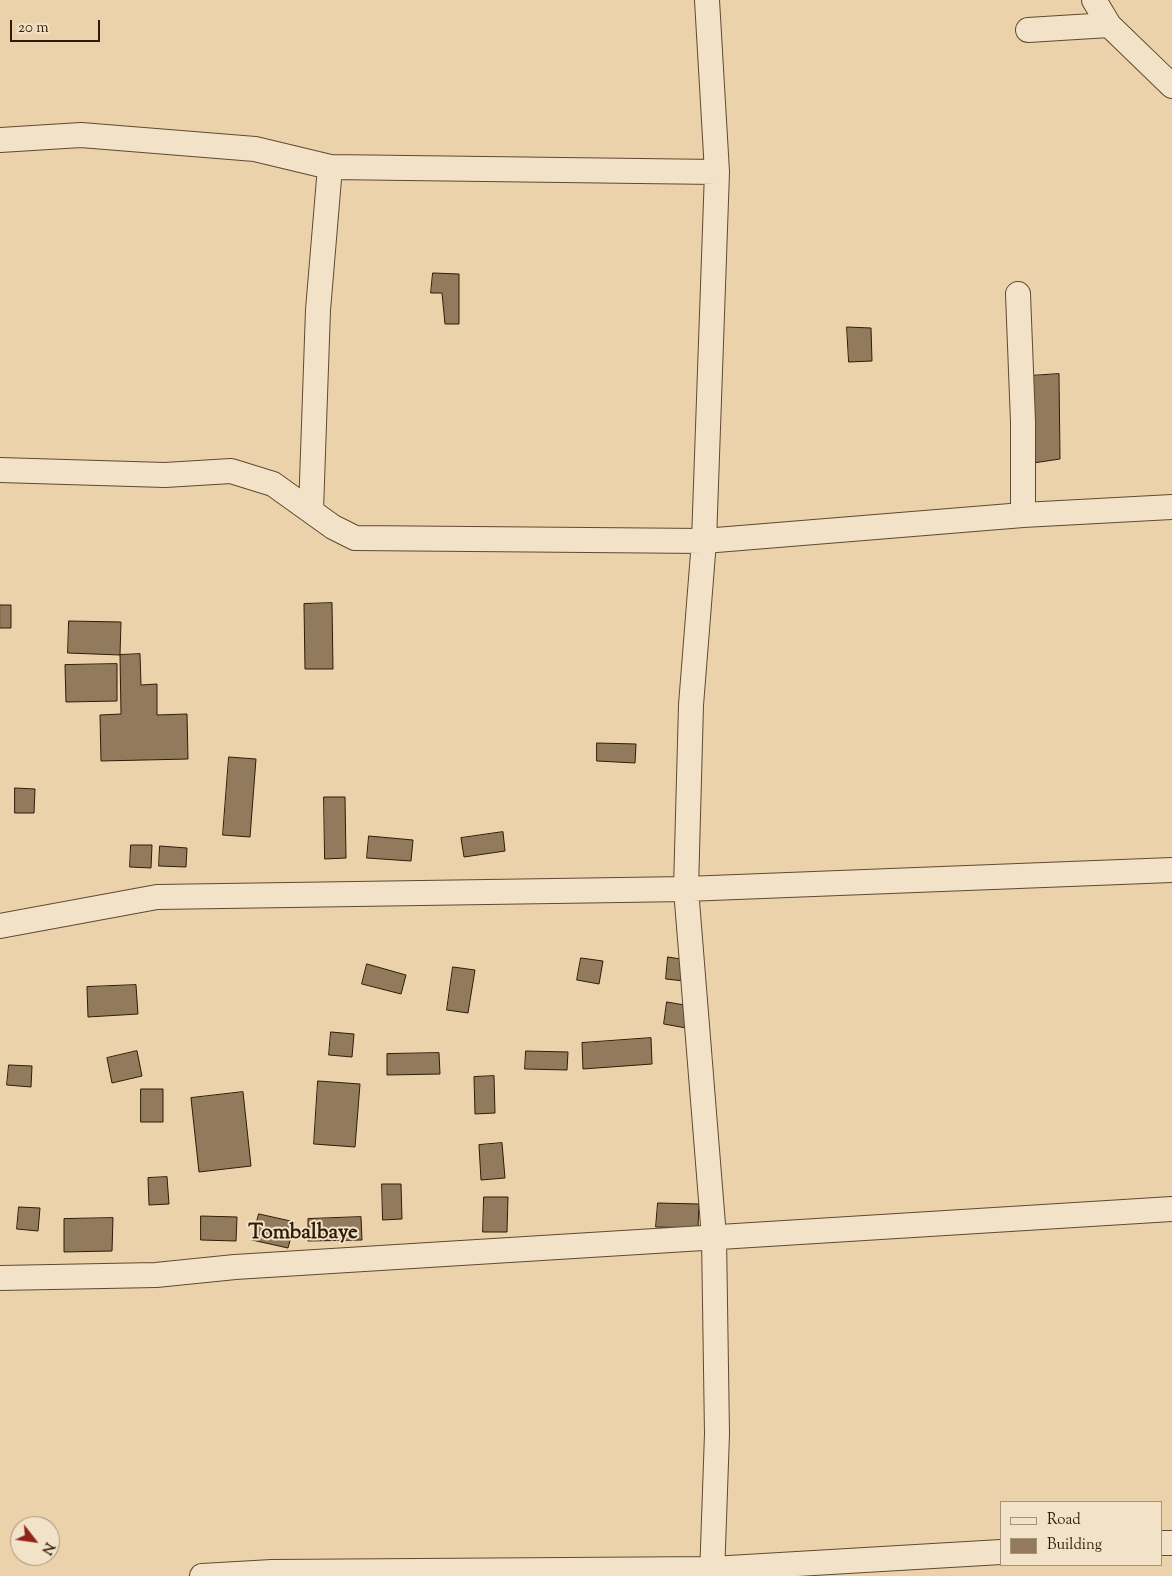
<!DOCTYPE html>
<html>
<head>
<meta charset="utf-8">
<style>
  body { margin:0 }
  #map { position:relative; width:1172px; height:1576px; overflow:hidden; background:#ebd2aa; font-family:"Sorts Mill Goudy",serif }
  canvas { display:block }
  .legend { position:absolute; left:1000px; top:1501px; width:162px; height:65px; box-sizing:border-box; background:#f2e2c8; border:1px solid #a4937b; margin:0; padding:6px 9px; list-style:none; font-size:15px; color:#2f1c07 }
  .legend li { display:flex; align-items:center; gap:10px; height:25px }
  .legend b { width:25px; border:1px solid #a4937b }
  .north { position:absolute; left:10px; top:1516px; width:50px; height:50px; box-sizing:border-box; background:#f2e2c8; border:1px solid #a4937b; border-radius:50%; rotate:120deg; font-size:14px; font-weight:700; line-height:20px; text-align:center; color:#2f1c07 }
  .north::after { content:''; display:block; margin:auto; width:18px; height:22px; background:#8f2418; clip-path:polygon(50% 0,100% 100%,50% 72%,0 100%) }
  .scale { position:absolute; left:10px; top:20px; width:90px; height:22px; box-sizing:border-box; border:2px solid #2f1c07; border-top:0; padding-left:6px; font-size:15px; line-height:18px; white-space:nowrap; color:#2f1c07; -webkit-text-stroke:4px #f2e2c8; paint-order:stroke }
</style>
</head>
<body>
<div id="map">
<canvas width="1172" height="1576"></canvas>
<ul class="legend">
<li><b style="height:6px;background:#f2e2c8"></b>Road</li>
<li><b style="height:14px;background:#917b5c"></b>Building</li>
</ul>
<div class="north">N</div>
<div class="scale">20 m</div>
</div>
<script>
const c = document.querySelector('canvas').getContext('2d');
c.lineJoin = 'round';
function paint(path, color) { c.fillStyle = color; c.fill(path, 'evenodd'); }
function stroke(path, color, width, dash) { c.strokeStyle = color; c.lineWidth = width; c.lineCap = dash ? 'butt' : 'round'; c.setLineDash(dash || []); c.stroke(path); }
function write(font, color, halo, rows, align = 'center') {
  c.font = font + ' "Sorts Mill Goudy",serif'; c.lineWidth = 4; c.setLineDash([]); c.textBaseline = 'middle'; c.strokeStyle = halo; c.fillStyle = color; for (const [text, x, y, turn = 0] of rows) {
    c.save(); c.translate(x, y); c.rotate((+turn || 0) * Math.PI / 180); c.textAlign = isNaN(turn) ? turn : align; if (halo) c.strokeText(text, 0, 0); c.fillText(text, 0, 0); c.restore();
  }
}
const building = new Path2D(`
  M 433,273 L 459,274 L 459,324 L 445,324 L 442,293 L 431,293 Z
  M 847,327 L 871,328 L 872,361 L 849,362 Z
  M 1059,374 L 1060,459 L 1033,463 L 1029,376 Z
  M 332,603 L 333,669 L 305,669 L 304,604 Z
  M 0,605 L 11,605 L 11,628 L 0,628 Z
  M 69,621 L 121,622 L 120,655 L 68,653 Z
  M 140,654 L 141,685 L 157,684 L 157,715 L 187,714 L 188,759 L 101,761 L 100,715 L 121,714 L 120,655 Z
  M 117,664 L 117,701 L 66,702 L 65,665 Z
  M 597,743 L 636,744 L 635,763 L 597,761 Z
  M 229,757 L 256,759 L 250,837 L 223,835 Z
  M 15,788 L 35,789 L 34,813 L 15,813 Z
  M 324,797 L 345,797 L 346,858 L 325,859 Z
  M 503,832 L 505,851 L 464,857 L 461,838 Z
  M 369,836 L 413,840 L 411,861 L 367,858 Z
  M 131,845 L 152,845 L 151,868 L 130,867 Z
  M 160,846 L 187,848 L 186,867 L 159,866 Z
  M 668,957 L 687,960 L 684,981 L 666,979 Z
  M 581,958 L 603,961 L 599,984 L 577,980 Z
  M 367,964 L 406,975 L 401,994 L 362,984 Z
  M 453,967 L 475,970 L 468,1013 L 447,1010 Z
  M 136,985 L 138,1014 L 88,1017 L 87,987 Z
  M 667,1002 L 690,1006 L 686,1028 L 664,1024 Z
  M 331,1032 L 354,1034 L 352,1057 L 329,1055 Z
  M 651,1038 L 652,1064 L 583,1069 L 582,1043 Z
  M 137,1051 L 142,1076 L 112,1083 L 107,1058 Z
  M 526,1051 L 568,1052 L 567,1070 L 525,1069 Z
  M 439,1053 L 440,1074 L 387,1075 L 387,1054 Z
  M 9,1065 L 32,1066 L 31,1087 L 7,1085 Z
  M 494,1076 L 495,1113 L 475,1114 L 474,1077 Z
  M 318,1081 L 360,1084 L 355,1147 L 314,1144 Z
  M 141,1089 L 163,1089 L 163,1122 L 141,1122 Z
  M 243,1092 L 251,1166 L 199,1172 L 191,1098 Z
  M 502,1143 L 505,1178 L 481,1180 L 479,1145 Z
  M 167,1177 L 169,1204 L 149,1205 L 148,1178 Z
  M 382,1184 L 401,1184 L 402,1219 L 383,1220 Z
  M 484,1197 L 508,1197 L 507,1232 L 483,1232 Z
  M 658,1203 L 699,1204 L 698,1228 L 656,1227 Z
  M 19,1207 L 40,1208 L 38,1231 L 17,1229 Z
  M 259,1214 L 295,1222 L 288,1248 L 252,1240 Z
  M 201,1216 L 237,1217 L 236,1241 L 201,1240 Z
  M 361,1217 L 362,1240 L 308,1241 L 308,1219 Z
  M 113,1218 L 112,1251 L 64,1252 L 64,1219 Z`);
paint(building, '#917b5c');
stroke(building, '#2f1c07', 1);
const minor = new Path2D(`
  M 707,0 L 717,172 L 704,541 L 691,705 L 686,889 L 714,1237 L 717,1434 L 712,1576
  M 1094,0 L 1109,25 L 1172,86
  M 1028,30 L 1109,25
  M 0,140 L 81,135 L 255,149 L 330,167 L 717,172
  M 1018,294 L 1023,422 L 1023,515
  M 0,470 L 165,475 L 231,471 L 273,484 L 333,527 L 355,538 L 704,541 L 1023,515 L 1172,507
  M 311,510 L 318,310 L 330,167
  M 0,926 L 157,897 L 686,889 L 1172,870
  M 0,1278 L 156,1275 L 235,1267 L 1172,1209
  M 1161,1543 L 1172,1543
  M 202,1576 L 272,1572 L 712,1569 L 1001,1552`);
stroke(minor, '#5e4a30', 26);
stroke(minor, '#f2e2c8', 24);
write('bold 21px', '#2f1c07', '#f2e2c8', [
  ["Tombalbaye",303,1234]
]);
</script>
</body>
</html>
